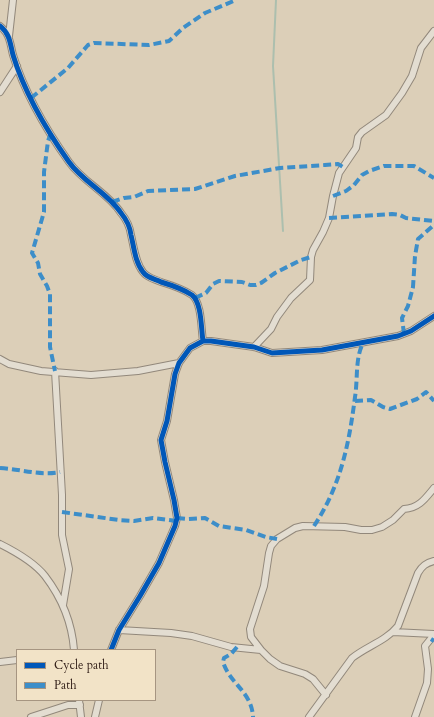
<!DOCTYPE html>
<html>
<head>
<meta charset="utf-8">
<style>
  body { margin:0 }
  #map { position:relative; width:434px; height:717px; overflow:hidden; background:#dccfb8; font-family:Cardo,serif }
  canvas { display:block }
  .legend { position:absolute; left:16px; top:649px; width:140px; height:52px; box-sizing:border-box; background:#f2e3c7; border:1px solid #a69581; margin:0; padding:5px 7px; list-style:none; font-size:12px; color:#332019 }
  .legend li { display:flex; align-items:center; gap:8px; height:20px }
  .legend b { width:20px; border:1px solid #a69581 }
</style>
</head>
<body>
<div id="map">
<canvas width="434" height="717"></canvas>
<ul class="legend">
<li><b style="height:5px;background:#0057b8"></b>Cycle path</li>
<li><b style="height:5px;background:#3d8ec9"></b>Path</li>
</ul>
</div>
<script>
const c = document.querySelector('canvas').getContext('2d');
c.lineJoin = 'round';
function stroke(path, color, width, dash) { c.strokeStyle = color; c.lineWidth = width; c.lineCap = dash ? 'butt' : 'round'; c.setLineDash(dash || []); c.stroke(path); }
stroke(new Path2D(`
  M 276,0 L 273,66 L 283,231`), '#acbfae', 2);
const minor = new Path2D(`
  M 0,26 C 10,34 10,43 13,55 C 24,91 47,131 69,162 C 83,182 108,193 121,213 C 126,219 130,227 131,235 C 134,247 135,262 143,272 C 147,278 155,279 161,282 C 171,285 183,289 192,295 C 202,303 201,329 203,341
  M 9,36 L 13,0
  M 0,92 L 17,66
  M 254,347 L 271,329 L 277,317 L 291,298 L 310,280 L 311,257 L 313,250 L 323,232 L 329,218 L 333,196 L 339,173 L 356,148 L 358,137 L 362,132 L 386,115 L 402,93 L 412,76 L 421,48 L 434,31
  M 0,359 L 9,364 L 41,371 L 91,375 L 138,371 L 179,363
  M 55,371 L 62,495 L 62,535 L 69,569 L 63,605
  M 0,544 C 16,552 34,562 45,576 C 61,597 72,623 74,650
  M 119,630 L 171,633 L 192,636 L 231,647 L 261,650 L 270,659 L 280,666 L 305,674 L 313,679 L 326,695
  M 393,632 L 434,634
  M 111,650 L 119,630 L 140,596 L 159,563 L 175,526 L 177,518 L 174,500 L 165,462 L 161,440 L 167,421 L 175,374 L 179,363 L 190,348 L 203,341 L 211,341 L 254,347 L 272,353 L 322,350 L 398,336 L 411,331 L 434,316
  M 261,650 L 251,637 L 250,629 L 264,586 L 269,553 L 271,546 L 277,539 L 295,528 L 303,526 L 345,527 L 361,530 L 372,530 L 382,527 L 393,520 L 404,509 C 419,508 425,499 434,488
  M 0,662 L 17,660
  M 79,700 L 81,717
  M 31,717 L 68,705 L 80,705
  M 95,717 L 99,700
  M 309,717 L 352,658 C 367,646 386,641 398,626 L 418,573 C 422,566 426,563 434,561
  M 415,717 L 427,683 L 428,669 L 425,646 L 434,635`);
stroke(minor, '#92887b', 8);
stroke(minor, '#e3ddd1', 6);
stroke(new Path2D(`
  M 31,98 L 68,68 L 88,45 L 94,43 L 149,45 L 169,41 L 183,28 L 205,13 L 236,0
  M 51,133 L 48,141 L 44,172 L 44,212 L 32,253 L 38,263 L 40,274 L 47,286 L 50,294 L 50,347 L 55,371
  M 333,196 L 346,191 L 354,185 L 362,175 L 369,171 L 384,166 L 414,166 L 434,178
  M 112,202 L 124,198 L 134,197 L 148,191 L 195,189 L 235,176 L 280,168 L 325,165 L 338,164 L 343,167
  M 329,218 L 392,214 L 400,215 L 406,218 L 434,221
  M 195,298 L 206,293 L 213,284 L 219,281 L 242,282 L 250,285 L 256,285 L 261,283 L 275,273 L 301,260 L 311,257
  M 404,334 L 402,318 L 408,306 L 413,287 L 415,256 L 418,239 L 434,225
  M 355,401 L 371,400 L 383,407 L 390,409 L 417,399 L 426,392 L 434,401
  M 0,468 C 20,469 40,476 60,472
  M 62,512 L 119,520 L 134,521 L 153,518 L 176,521
  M 177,518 L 188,519 L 205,518 L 219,526 L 246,530 L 266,537 L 277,539
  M 314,526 C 341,485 349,444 355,397 C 358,378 355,359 363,343
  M 431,639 L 434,641
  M 237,647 L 231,654 L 224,658 L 223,662 C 230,684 252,692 253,717`), '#3d8ec9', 4, [8, 4]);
stroke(new Path2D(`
  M 0,26 C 10,34 10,43 13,55 C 24,91 47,131 69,162 C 83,182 108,193 121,213 C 126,219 130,227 131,235 C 134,247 135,262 143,272 C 147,278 155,279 161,282 C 171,285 183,289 192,295 C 202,303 201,329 203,341
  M 111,650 L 119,630 L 140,596 L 159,563 L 175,526 L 177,518 L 174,500 L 165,462 L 161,440 L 167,421 L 175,374 L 179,363 L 190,348 L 203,341 L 211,341 L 254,347 L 272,353 L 322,350 L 398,336 L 411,331 L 434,316`), '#0057b8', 5);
</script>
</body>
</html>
